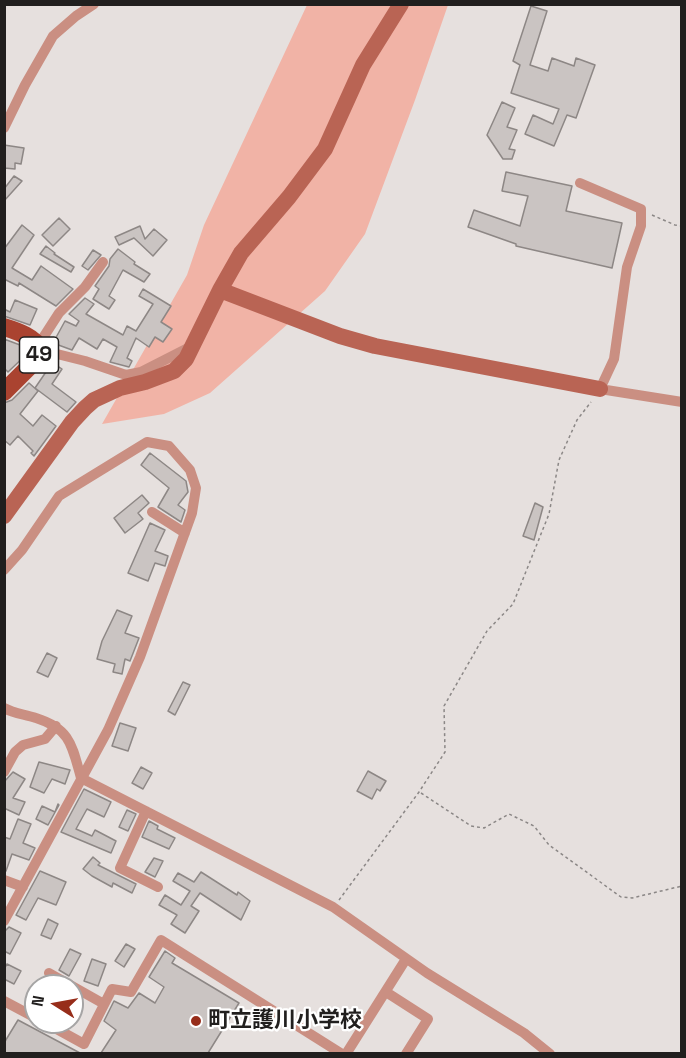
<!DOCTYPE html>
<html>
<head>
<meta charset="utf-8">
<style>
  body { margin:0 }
  #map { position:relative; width:686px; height:1058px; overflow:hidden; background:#e6e0de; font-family:"Space Grotesk",sans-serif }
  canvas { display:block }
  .frame { position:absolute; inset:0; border:6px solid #211f1e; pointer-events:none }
  .north { position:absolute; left:24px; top:974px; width:60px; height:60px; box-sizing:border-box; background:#fff; border:2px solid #a6a5a5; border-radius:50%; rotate:281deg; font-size:16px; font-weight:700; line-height:24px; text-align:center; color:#211f1e }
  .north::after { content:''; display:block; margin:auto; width:21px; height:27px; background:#972d1a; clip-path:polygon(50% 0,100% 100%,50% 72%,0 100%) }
</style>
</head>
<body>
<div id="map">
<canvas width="686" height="1058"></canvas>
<div class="frame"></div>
<div class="north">N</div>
</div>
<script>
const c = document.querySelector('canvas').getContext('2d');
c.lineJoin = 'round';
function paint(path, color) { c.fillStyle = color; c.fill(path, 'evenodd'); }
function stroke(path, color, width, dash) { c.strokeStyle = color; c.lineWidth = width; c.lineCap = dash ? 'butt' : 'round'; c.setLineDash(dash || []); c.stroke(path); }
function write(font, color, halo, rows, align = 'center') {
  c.font = font + ' "Space Grotesk","Noto Sans JP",sans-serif'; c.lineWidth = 4.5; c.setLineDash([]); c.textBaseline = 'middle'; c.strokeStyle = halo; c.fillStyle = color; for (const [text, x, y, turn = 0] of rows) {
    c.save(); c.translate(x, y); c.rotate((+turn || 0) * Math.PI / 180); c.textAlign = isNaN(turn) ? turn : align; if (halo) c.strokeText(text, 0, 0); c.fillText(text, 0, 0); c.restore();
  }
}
paint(new Path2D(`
  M 307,5 L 448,5 L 415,100 L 365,234 L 325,291 L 210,393 L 164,414 L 102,424 L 187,275 L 204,225 Z`), '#f1b3a6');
const building = new Path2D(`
  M 531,6 L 547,11 L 530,65 L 548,71 L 552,58 L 574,66 L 576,58 L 595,65 L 576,118 L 567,115 L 554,146 L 525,134 L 533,115 L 553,124 L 559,109 L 511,93 L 520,65 L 513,61 Z
  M 502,102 L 515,108 L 507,127 L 517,130 L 509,149 L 515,150 L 512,159 L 503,159 L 487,135 Z
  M 4,145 L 24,148 L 21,164 L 15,163 L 15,169 L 4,168 Z
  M 506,172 L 572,186 L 566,211 L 622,223 L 612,268 L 516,246 L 516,244 L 468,227 L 474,210 L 520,226 L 528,196 L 502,191 Z
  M 14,176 L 22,181 L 4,201 L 4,189 Z
  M 59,218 L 70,229 L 53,246 L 42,235 Z
  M 22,225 L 34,235 L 12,268 L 32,280 L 41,266 L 73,289 L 56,306 L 19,283 L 18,286 L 4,279 L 4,249 Z
  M 140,226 L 145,239 L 154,229 L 167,240 L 153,256 L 134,238 L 119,245 L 115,237 Z
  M 46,246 L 55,253 L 54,254 L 74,267 L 71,272 L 40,254 Z
  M 118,249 L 135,262 L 134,264 L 150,274 L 144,282 L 123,270 L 109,296 L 115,300 L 109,309 L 93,299 L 99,289 L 95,286 L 109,266 L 110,259 Z
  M 93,250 L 101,255 L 88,270 L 82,266 Z
  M 143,289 L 171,306 L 161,322 L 172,329 L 163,342 L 155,337 L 149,347 L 136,338 L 127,358 L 132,361 L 129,367 L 110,362 L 117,347 L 103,339 L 97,349 L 79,338 L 72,350 L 53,343 L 65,321 L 76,326 L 79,321 L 69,314 L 85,298 L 94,304 L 86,314 L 123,335 L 127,326 L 136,331 L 153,304 L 139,296 Z
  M 15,300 L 37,309 L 30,325 L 4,316 L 4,309 L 10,312 Z
  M 4,339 L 20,345 L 29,352 L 8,372 L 4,368 Z
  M 50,361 L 62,369 L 52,384 L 76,402 L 67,412 L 35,388 L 48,369 L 45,367 Z
  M 29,383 L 38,391 L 20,414 L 33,426 L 42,415 L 56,426 L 34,456 L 31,453 L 33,451 L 18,436 L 10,445 L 4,440 L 4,403 L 12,400 Z
  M 150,453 L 186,481 L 188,492 L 178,505 L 185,510 L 181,522 L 158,507 L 169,488 L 141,465 Z
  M 142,495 L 149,503 L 138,513 L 143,519 L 125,533 L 114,518 Z
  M 535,503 L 543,507 L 534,540 L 523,536 Z
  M 150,523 L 165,530 L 155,551 L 168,556 L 165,566 L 155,563 L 148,581 L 128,573 Z
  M 117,610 L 132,616 L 125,633 L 139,638 L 130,661 L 125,659 L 122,674 L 113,672 L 115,664 L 97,659 L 102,641 Z
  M 47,653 L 57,658 L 48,677 L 37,672 Z
  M 183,682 L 190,685 L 175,715 L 168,711 Z
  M 120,723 L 136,728 L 128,751 L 112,746 Z
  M 39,762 L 70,770 L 65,784 L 52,779 L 44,793 L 30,787 Z
  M 141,767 L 152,773 L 143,789 L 132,783 Z
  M 368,771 L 386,781 L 380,791 L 377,789 L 372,799 L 357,791 Z
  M 13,772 L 25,779 L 13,798 L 25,802 L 19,815 L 6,809 L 4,811 L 4,782 Z
  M 84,789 L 111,802 L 104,817 L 87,809 L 76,829 L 92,836 L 95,830 L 116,841 L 111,853 L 61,832 Z
  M 58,804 L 59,805 L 48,825 L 36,819 L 42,806 L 55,812 Z
  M 127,810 L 136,814 L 128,831 L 119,827 Z
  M 18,819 L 31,824 L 23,843 L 35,848 L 29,860 L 12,854 L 6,871 L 4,871 L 4,837 L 10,839 Z
  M 149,821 L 158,826 L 157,829 L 175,838 L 169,849 L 142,837 Z
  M 93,857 L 100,863 L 98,865 L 136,884 L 132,893 L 113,883 L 112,887 L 92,876 L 83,869 Z
  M 154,858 L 163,861 L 155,877 L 145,872 Z
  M 40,871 L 66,882 L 56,905 L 38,898 L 26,920 L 16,915 Z
  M 201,872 L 237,895 L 238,892 L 250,901 L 241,920 L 200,893 L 191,906 L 199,911 L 185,933 L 171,924 L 177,915 L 159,905 L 165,895 L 181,905 L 190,891 L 173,881 L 178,873 L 194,882 Z
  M 48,919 L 58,924 L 51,939 L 41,935 Z
  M 9,927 L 21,933 L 10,954 L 4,951 L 4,932 Z
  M 126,944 L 135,949 L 124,967 L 115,961 Z
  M 70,949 L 81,954 L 69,976 L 59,970 Z
  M 165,951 L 175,958 L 172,963 L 239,1003 L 208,1053 L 101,1053 L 116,1030 L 104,1021 L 114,1001 L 128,1008 L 139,993 L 155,1003 L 164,987 L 149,977 Z
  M 92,959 L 106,964 L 98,986 L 84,981 Z
  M 7,964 L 21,971 L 14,984 L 4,979 L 4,969 Z
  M 18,1020 L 80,1053 L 4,1053 L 4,1043 Z`);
paint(building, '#cac4c2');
stroke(building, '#8d8785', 1.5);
stroke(new Path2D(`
  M 652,215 L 675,225 L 682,226
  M 421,793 L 471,826 L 484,828 L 509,814 L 534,826 L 549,845 L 621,897 L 632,898 L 682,886
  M 339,900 L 419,792 L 445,752 L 444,706 L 487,631 L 513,604 L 549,514 L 559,460 L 577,420 L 591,402`), '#8b8786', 1.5, [3, 3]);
stroke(new Path2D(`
  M 4,128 L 25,85 L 53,36 L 76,16 L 94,4
  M 580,183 L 641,209 L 641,226 L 627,267 L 614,359 L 600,389 L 682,402
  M 39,344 L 59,313 L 85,287 L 103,262
  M 41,350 L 85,361 L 126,375 L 141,372 L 192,346
  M 152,512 L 185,533
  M 4,570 L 22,550 L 59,496 L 147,442 L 169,446 L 190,470 L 196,488 L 192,513 L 140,657 L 108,730 L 4,921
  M 4,708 C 15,714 25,714 36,718 C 71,729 72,746 81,778 L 333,907 L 427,973 L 524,1033 L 550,1054
  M 4,772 L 15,752 L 23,745 L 45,739 L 56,726
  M 146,811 L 120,868 L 158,887
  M 4,880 L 23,887
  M 49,973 L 104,1004
  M 386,992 L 428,1019 L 406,1054
  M 4,1001 L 36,1018
  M 44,1022 L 84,1044 L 112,989 L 131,992 L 161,940 L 342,1054
  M 346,1054 L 406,959`), '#ca8f82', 10);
stroke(new Path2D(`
  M 220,290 L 340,336 L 375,346 L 600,389
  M 4,516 L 72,422 L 85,408 L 94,400 L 120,388 L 145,382 L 174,371 L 186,359 L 220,290 L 241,253 L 289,197 L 325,149 L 363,65 L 401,4`), '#b96454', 16);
stroke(new Path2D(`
  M 4,327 C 17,331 35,337 41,350 L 39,357 L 4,392`), '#aa4330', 18);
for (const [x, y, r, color] of [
  [196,1021,6,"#972d1a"]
]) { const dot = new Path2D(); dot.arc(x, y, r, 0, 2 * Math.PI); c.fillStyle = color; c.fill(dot); stroke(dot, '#fff', 2); }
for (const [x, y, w] of [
  [39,355,39]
]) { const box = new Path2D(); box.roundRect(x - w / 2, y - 18, w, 36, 4.5); c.fillStyle = '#fff'; c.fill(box); stroke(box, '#211f1e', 1.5); }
write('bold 21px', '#211f1e', null, [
  ["49",39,355]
]);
write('bold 22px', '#211f1e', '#fff', [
  ["町立護川小学校",208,1021]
], 'left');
</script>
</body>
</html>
